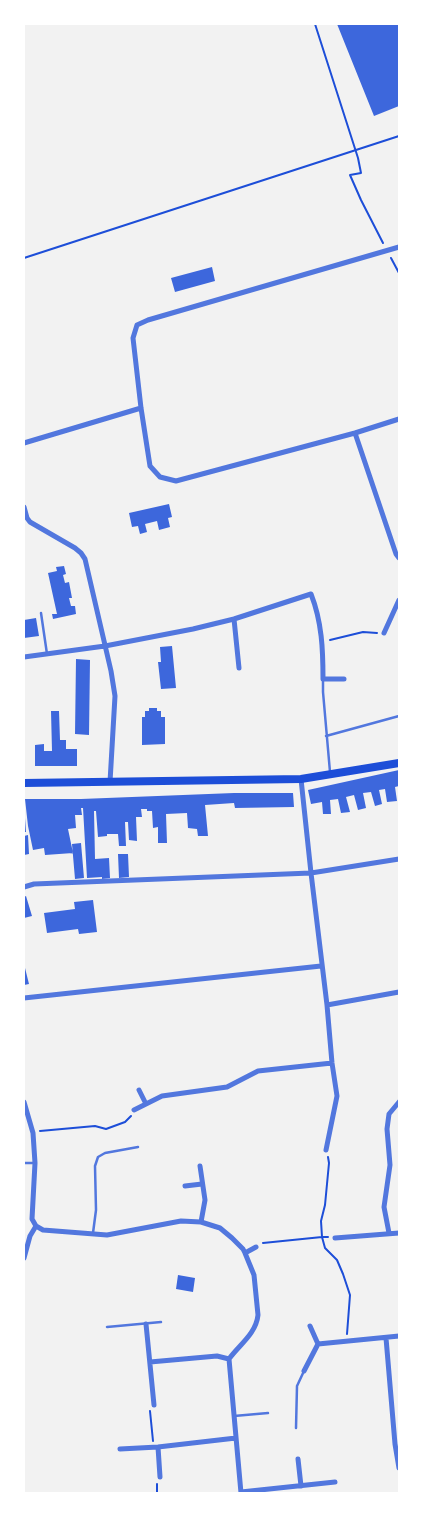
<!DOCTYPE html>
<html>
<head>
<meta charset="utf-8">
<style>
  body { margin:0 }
  #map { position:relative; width:423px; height:1517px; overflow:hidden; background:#f2f2f2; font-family:"Alegreya Sans",sans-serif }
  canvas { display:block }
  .frame { position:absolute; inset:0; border:25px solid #fff; pointer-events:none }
</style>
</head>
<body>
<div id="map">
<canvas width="423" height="1517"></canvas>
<div class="frame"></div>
</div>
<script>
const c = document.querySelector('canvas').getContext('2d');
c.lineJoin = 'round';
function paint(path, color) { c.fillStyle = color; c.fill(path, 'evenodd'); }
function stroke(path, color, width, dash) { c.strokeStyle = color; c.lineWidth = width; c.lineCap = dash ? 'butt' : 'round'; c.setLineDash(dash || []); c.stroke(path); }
paint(new Path2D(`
  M 337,24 L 399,24 L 399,106 L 374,116 Z
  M 212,267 L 215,281 L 175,292 L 171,278 Z
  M 169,504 L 172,517 L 168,518 L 170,527 L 159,530 L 157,521 L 145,524 L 147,532 L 140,534 L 138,526 L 132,527 L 129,513 Z
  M 64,566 L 66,574 L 63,575 L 65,583 L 69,582 L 72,598 L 69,598 L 71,606 L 75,606 L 76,614 L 53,619 L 52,614 L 57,614 L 48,573 L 57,571 L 56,567 Z
  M 36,618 L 39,636 L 24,638 L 24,620 Z
  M 172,646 L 176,688 L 161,689 L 158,662 L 161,662 L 160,647 Z
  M 76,659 L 90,660 L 89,735 L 75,734 Z
  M 149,708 L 157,708 L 157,711 L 161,711 L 161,717 L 165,717 L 165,744 L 142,745 L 142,717 L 145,717 L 145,711 L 149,711 Z
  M 51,711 L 59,711 L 60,740 L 66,740 L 66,749 L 77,749 L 77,766 L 35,766 L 35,745 L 44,744 L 44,751 L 52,751 Z
  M 399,770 L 399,786 L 395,787 L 397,801 L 387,802 L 385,789 L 379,790 L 382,804 L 375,806 L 371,792 L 363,793 L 366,808 L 358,810 L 354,795 L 346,797 L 350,812 L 341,813 L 338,799 L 330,800 L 331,814 L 323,814 L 322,802 L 311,804 L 308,790 Z
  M 234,793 L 293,793 L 294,807 L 235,808 L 234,803 L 205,805 L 208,836 L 198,836 L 197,829 L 188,828 L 187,813 L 166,814 L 167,843 L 158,843 L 158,827 L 153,828 L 152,811 L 147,811 L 147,809 L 141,809 L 142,817 L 136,817 L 137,841 L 129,840 L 128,822 L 125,822 L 126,846 L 119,846 L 118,834 L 107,834 L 107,836 L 98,837 L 96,811 L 94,811 L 95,859 L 109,858 L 110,878 L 102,879 L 102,877 L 87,878 L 83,808 L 81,808 L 82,815 L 75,815 L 76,828 L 68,829 L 73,853 L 45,855 L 44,848 L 33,850 L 28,826 L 25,799 L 81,799 Z
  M 24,818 L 25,818 L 26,832 L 24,832 Z
  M 28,835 L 29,854 L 24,855 L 24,836 Z
  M 81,843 L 84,878 L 75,879 L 72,844 Z
  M 118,854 L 128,854 L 129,877 L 119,878 Z
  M 26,896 L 32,916 L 24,918 L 24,897 Z
  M 93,900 L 97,932 L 79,934 L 78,929 L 47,933 L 44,913 L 75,909 L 74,902 Z
  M 24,964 L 29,984 L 24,985 Z
  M 178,1275 L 195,1278 L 193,1292 L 176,1289 Z`), '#3d67dc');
stroke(new Path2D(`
  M 315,24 L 358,158 L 361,173 L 350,175 L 361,200 L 383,243
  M 24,258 L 399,136
  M 391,258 L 399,273
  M 330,640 L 363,632 L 377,633
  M 40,1131 L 95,1126 L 106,1129 L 125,1122 L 131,1116
  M 328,1157 L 329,1163 L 325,1205 L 321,1221 L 322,1237 L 325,1248 L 337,1260 L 343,1274 L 350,1295 L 347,1334
  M 263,1243 L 322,1237 L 328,1237
  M 150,1411 L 153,1441
  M 157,1484 L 157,1493`), '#1d4ed8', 2);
stroke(new Path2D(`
  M 41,613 L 47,654
  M 323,679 L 323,692 L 330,772
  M 326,736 L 399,716
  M 24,1163 L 34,1163
  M 93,1233 L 96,1210 L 95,1166 L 98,1157 L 105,1153 L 138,1147
  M 107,1327 L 161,1322
  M 234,1416 L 268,1413
  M 296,1428 L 297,1386 L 304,1371`), '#5277de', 2.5);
stroke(new Path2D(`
  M 399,247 L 148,320 L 137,325 L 133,338 L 141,408 L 150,466 L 160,477 L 176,481 L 355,433 L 399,419
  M 355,433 L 396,554 L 399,558
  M 24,443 L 141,408
  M 24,507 L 27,518 L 30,522 L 75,548 L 81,553 L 85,559 L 111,671 L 115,696 L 110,782
  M 234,619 L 239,668
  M 384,633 L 399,600
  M 24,657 L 105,646 L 193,629 L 234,619 L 311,594 C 322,622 323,650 323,679 L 344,679
  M 301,779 L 311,873 L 327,1005 L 332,1063 L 337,1096 L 326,1150
  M 24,887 L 34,884 L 311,873 L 399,859
  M 24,998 L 321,966
  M 327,1005 L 399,992
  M 139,1090 L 146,1104
  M 24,1102 L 33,1133 L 35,1163 L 32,1219 L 36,1226 L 30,1236 L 24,1258
  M 134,1110 L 162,1096 L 227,1087 L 258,1071 L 332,1063
  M 200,1166 L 205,1200 L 201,1222
  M 185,1186 L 202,1184
  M 36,1226 L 43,1230 L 107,1235 L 181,1221 L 201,1222 L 220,1228 L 232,1238 L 243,1249 L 245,1253 L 254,1275 L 258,1315 C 256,1334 239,1345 229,1359 L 241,1493
  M 389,1233 L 384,1207 L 390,1165 L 387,1129 L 389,1114 L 399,1102
  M 335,1238 L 399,1233
  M 245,1253 L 256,1247
  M 146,1324 L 154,1405
  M 386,1338 L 395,1444 L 399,1468
  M 318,1344 L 399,1336
  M 150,1362 L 217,1356 L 229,1359
  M 304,1371 L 318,1344 L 310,1326
  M 158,1447 L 160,1477
  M 120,1449 L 158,1447 L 236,1438
  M 298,1459 L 301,1486
  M 241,1492 L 335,1482`), '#5277de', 5);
stroke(new Path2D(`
  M 24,783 L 301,779 L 399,763`), '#1d4ed8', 8);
</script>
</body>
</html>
